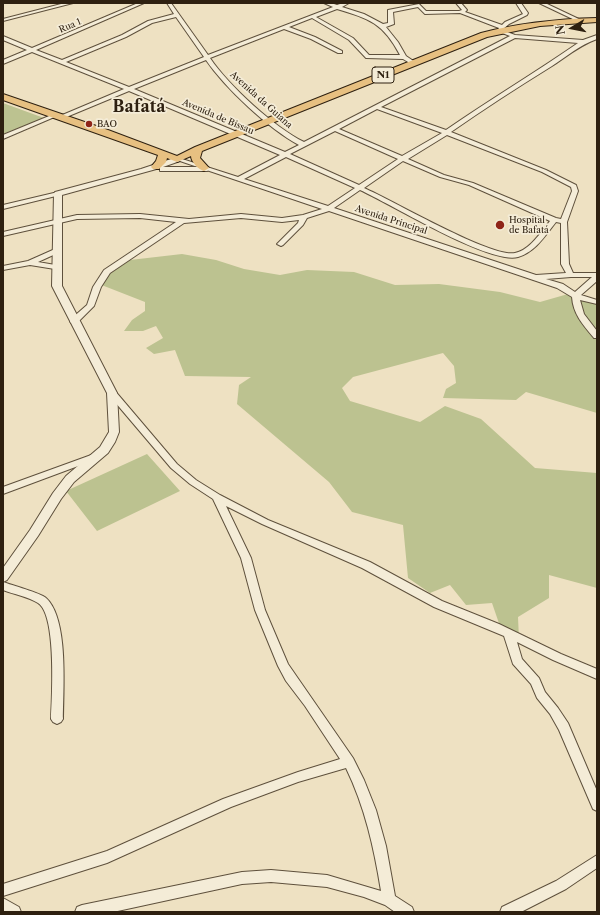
<!DOCTYPE html>
<html>
<head>
<meta charset="utf-8">
<style>
  body { margin:0 }
  #map { position:relative; width:600px; height:915px; overflow:hidden; background:#eee1c2; font-family:"Libre Caslon Text",serif }
  canvas { display:block }
  .frame { position:absolute; inset:0; border:4px solid #2e2010; pointer-events:none }
  .north { position:absolute; left:552px; top:8px; width:40px; height:40px; -webkit-text-stroke:3px #f4ecd7; paint-order:stroke; rotate:260deg; font-size:11px; font-weight:700; line-height:16px; text-align:center; color:#2e2010 }
  .north::after { content:''; display:block; margin:auto; width:14px; height:18px; background:#2e2010; clip-path:polygon(50% 0,100% 100%,50% 72%,0 100%) }
</style>
</head>
<body>
<div id="map">
<canvas width="600" height="915"></canvas>
<div class="frame"></div>
<div class="north">N</div>
</div>
<script>
const c = document.querySelector('canvas').getContext('2d');
c.lineJoin = 'round';
function paint(path, color) { c.fillStyle = color; c.fill(path, 'evenodd'); }
function stroke(path, color, width, dash) { c.strokeStyle = color; c.lineWidth = width; c.lineCap = dash ? 'butt' : 'round'; c.setLineDash(dash || []); c.stroke(path); }
function write(font, color, halo, rows, align = 'center') {
  c.font = font + ' "Libre Caslon Text",serif'; c.lineWidth = 3.5; c.setLineDash([]); c.textBaseline = 'middle'; c.strokeStyle = halo; c.fillStyle = color; for (const [text, x, y, turn = 0] of rows) {
    c.save(); c.translate(x, y); c.rotate((+turn || 0) * Math.PI / 180); c.textAlign = isNaN(turn) ? turn : align; if (halo) c.strokeText(text, 0, 0); c.fillText(text, 0, 0); c.restore();
  }
}
paint(new Path2D(`
  M 3,103 L 44,118 L 3,134 Z
  M 182,254 L 216,260 L 244,269 L 280,275 L 307,270 L 354,272 L 395,285 L 439,284 L 500,292 L 540,302 L 568,294 L 597,304 L 597,413 L 526,392 L 516,400 L 443,398 L 446,389 L 456,383 L 454,366 L 443,353 L 353,377 L 342,388 L 350,401 L 420,422 L 445,406 L 481,419 L 535,468 L 597,473 L 597,588 L 549,575 L 549,598 L 518,617 L 519,639 L 503,635 L 492,603 L 466,605 L 450,585 L 430,593 L 408,578 L 403,525 L 352,512 L 329,482 L 237,404 L 239,385 L 251,377 L 185,376 L 175,350 L 154,354 L 146,348 L 163,338 L 156,326 L 143,331 L 124,331 L 132,320 L 145,311 L 145,302 L 99,284 L 109,274 L 130,260 Z
  M 147,454 L 180,491 L 97,531 L 66,491 Z`), '#bcc290');
const minor = new Path2D(`
  M 65,3 L 73,3 L 3,21 L 3,19 Z
  M 138,3 L 144,3 L 36,50 L 62,60 L 122,35 L 148,21 L 174,14 L 167,3 L 171,3 L 208,55 L 333,7 L 324,3 L 331,3 L 337,5 L 343,3 L 349,3 L 342,7 L 364,14 L 383,24 L 388,23 L 388,10 L 419,4 L 426,11 L 459,11 L 462,10 L 456,3 L 461,3 L 467,10 L 465,12 L 502,25 L 505,22 L 523,14 L 516,3 L 521,3 L 528,13 L 527,15 L 509,24 L 502,30 L 515,35 L 583,40 L 597,35 L 597,39 C 580,45 567,56 552,66 C 518,87 484,109 451,132 L 546,170 L 576,185 L 578,191 L 567,222 L 569,264 L 573,273 L 597,273 L 597,281 L 581,295 L 597,300 L 597,304 L 580,300 L 584,314 L 597,331 L 597,338 L 594,338 C 583,325 573,314 572,297 L 557,288 L 329,211 L 307,218 L 303,225 L 283,245 L 281,246 L 277,244 L 298,223 L 299,220 L 282,222 L 241,218 L 184,223 L 110,273 L 101,287 L 94,306 L 77,323 L 71,323 L 70,321 L 71,319 L 87,305 L 93,287 L 104,270 L 176,222 L 140,218 L 77,219 L 3,236 L 3,232 L 77,215 L 140,214 L 189,219 L 241,214 L 282,218 L 303,215 L 322,209 L 174,159 L 179,158 L 238,177 L 280,155 L 129,91 L 64,118 L 60,118 L 60,116 L 124,89 L 32,52 L 3,64 L 3,60 L 27,50 L 3,40 L 3,36 L 32,48 ZM 418,7 L 425,14 L 460,13 L 499,28 L 497,31 L 510,36 L 304,142 C 274,127 229,86 210,58 L 284,29 L 311,39 L 338,53 L 342,53 L 342,51 L 315,37 L 289,27 L 312,18 L 349,40 L 366,58 L 403,59 L 413,65 L 415,64 L 415,62 L 406,56 L 398,42 L 386,27 L 394,24 L 393,12 ZM 337,9 C 370,19 383,23 400,55 L 369,55 L 353,38 L 316,17 ZM 176,17 L 204,57 L 129,87 L 66,62 L 126,37 L 152,23 ZM 515,38 L 578,43 C 535,73 489,100 446,130 L 381,107 ZM 206,60 C 225,88 269,129 299,145 L 285,152 L 134,89 ZM 377,109 L 442,133 L 402,156 L 339,129 ZM 335,131 L 398,159 L 359,185 L 290,154 ZM 447,135 L 542,172 L 571,187 L 572,191 L 561,219 L 556,218 L 473,183 L 444,175 L 408,159 ZM 286,157 L 355,188 L 328,206 L 244,179 ZM 403,161 L 440,177 L 469,185 L 550,221 C 541,232 530,250 515,253 C 491,258 392,200 364,188 ZM 360,190 C 391,204 490,265 518,257 C 535,252 545,236 556,222 L 561,223 L 561,264 L 566,273 L 536,275 L 334,208 ZM 571,277 L 592,277 L 575,292 L 563,284 L 546,279 Z
  M 539,3 L 545,3 L 583,21 L 579,22 Z
  M 54,114 L 59,115 L 3,139 L 3,135 Z
  M 58,192 L 61,194 L 60,195 L 3,209 L 3,205 Z
  M 55,249 L 61,249 L 62,251 L 38,262 L 61,266 L 61,270 L 30,265 L 3,270 L 3,266 L 28,261 Z
  M 112,390 L 115,391 L 177,464 L 196,480 L 220,495 L 268,520 L 370,562 L 442,601 L 499,624 L 561,654 L 597,669 L 597,679 L 553,660 L 517,642 L 522,659 L 539,678 L 545,692 L 558,708 L 568,723 L 597,791 L 597,811 L 593,809 L 559,730 L 550,714 L 537,698 L 531,684 L 513,664 L 504,636 L 434,607 L 362,568 L 262,524 L 226,506 L 251,558 L 265,610 L 288,664 L 353,758 L 364,780 L 376,810 L 386,846 L 395,896 L 412,907 L 414,912 L 395,912 L 385,905 L 364,897 L 327,887 L 271,882 L 242,884 L 113,912 L 75,912 L 77,907 L 82,905 L 242,872 L 271,870 L 327,875 L 381,891 C 374,848 365,807 346,768 L 298,782 L 231,807 L 107,863 L 3,896 L 3,884 L 107,851 L 223,799 L 298,772 L 340,759 L 305,706 L 286,681 L 278,666 L 255,610 L 241,558 L 213,499 L 190,484 L 171,468 L 109,395 L 108,393 Z
  M 94,454 L 98,457 L 97,459 L 3,494 L 3,487 Z
  M 3,582 C 11,585 41,593 46,598 C 69,619 63,690 63,719 L 61,722 L 57,724 L 53,722 L 51,719 C 52,697 57,615 38,603 C 29,597 13,594 3,590 Z
  M 597,855 L 597,868 L 566,889 L 521,912 L 500,912 L 502,907 L 556,881 Z
  M 3,898 L 19,907 L 21,912 L 3,912 Z`);
const tertiary = new Path2D(`
  M 177,157 L 180,157 L 180,161 L 163,167 L 207,167 L 211,169 L 207,171 L 160,171 L 160,168 L 62,195 L 62,286 L 117,393 L 119,432 L 115,442 L 108,453 L 74,482 L 61,499 L 38,536 L 7,580 L 3,582 L 3,568 L 30,530 L 53,493 L 66,476 L 100,447 L 109,432 L 107,393 L 52,286 L 54,194 L 55,192 L 141,169 Z`);
const primary = new Path2D(`
  M 597,18 L 597,22 L 540,26 L 487,37 L 202,151 L 200,158 L 209,168 L 204,171 C 199,170 191,162 191,156 L 177,162 L 167,158 L 166,162 L 159,169 L 153,169 L 151,167 L 156,161 L 158,155 L 3,100 L 3,94 L 108,130 L 177,156 L 195,147 L 481,33 C 519,23 558,19 597,18 Z`);
stroke(minor, '#5e503c', 2);
stroke(tertiary, '#5e503c', 2);
stroke(primary, '#2e2010', 2);
paint(minor, '#f4ecd7');
paint(tertiary, '#f4ecd7');
paint(primary, '#e7c081');
for (const [x, y, r, color] of [
  [89,124,4,"#8f2418"],
  [500,225,5,"#8f2418"]
]) { const dot = new Path2D(); dot.arc(x, y, r, 0, 2 * Math.PI); c.fillStyle = color; c.fill(dot); stroke(dot, '#f4ecd7', 1.5); }
write('9px', '#2e2010', '#f4ecd7', [
  ["Rua 1",70,26,-23],
  ["Avenida da Guiana",261,100,42],
  ["Avenida de Bissau",218,117,23],
  ["Avenida Principal",391,220,18]
]);
write('9px', '#2e2010', '#f4ecd7', [
  ["BAO",97,124],
  ["Hospital",509,220],
  ["de Bafatá",509,230]
], 'left');
for (const [x, y, w] of [
  [383,75,22]
]) { const box = new Path2D(); box.roundRect(x - w / 2, y - 8, w, 16, 3); c.fillStyle = '#f4ecd7'; c.fill(box); stroke(box, '#2e2010', 1); }
write('bold 10px', '#2e2010', null, [
  ["N1",383,75]
]);
write('bold 16px', '#2e2010', '#f4ecd7', [
  ["Bafatá",139,107]
]);
</script>
</body>
</html>
